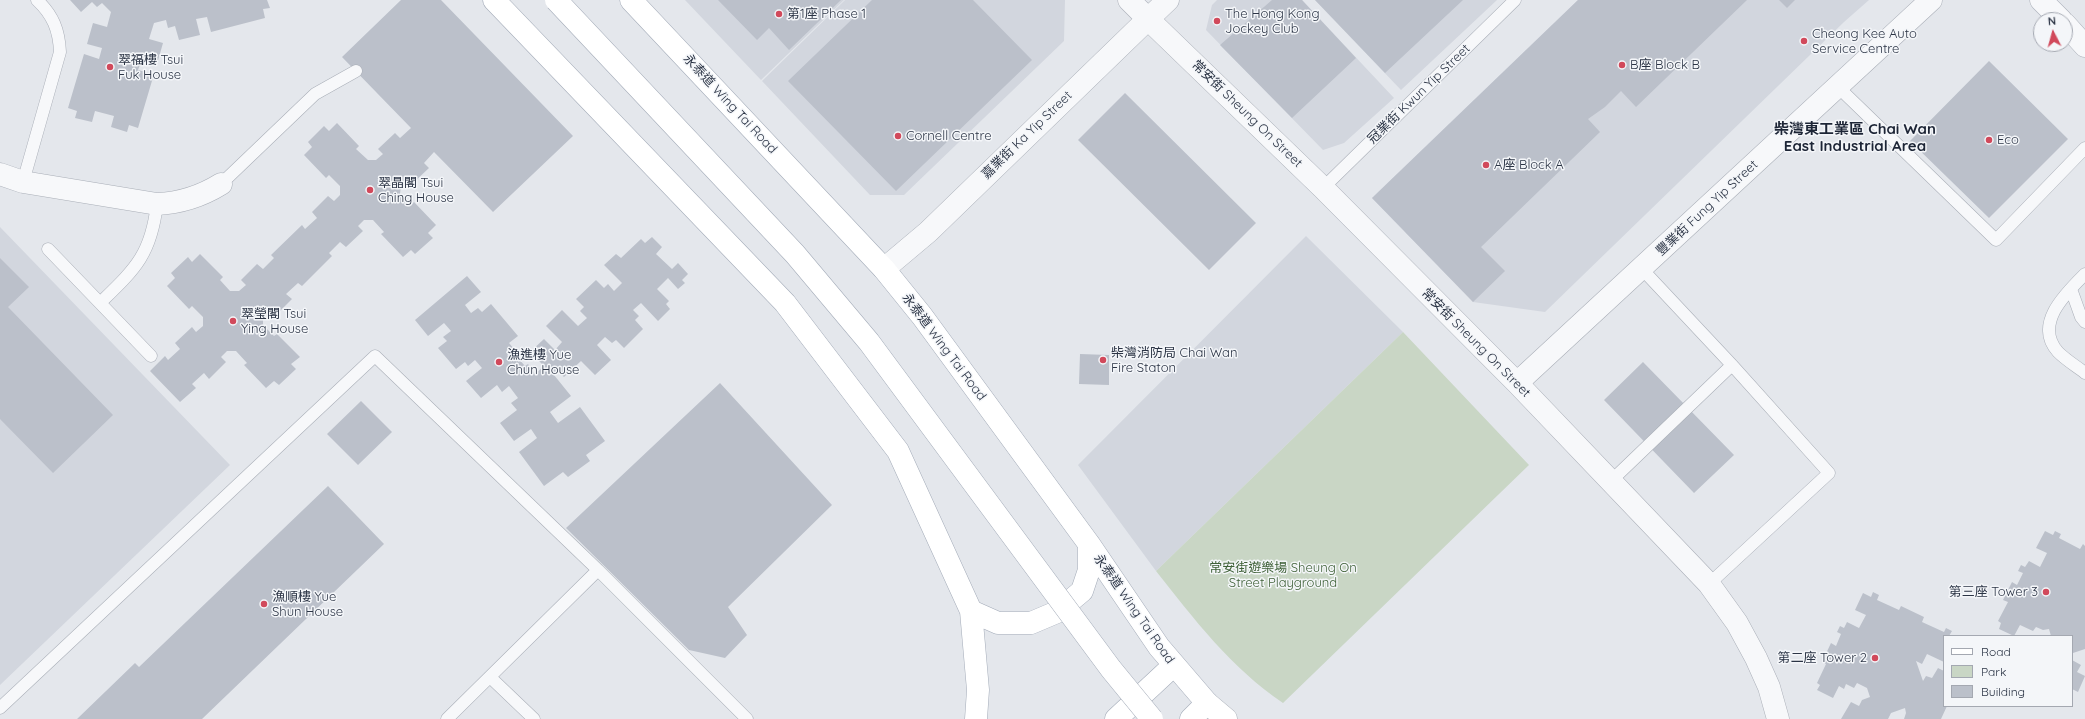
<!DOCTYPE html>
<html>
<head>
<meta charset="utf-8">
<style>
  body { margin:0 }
  #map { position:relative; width:2085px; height:719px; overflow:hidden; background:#e4e7ec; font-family:Quicksand,sans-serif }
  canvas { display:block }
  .legend { position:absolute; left:1943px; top:635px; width:130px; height:72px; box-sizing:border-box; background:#f4f6f9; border:1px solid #a4a8b1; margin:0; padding:5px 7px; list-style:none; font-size:12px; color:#2b3445 }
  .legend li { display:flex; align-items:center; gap:8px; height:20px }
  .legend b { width:20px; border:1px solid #a4a8b1 }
  .north { position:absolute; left:2033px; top:12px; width:40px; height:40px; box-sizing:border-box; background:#f4f6f9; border:1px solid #a4a8b1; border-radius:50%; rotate:354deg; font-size:11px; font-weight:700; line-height:16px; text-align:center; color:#2b3445 }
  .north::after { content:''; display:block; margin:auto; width:14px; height:18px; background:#d1495b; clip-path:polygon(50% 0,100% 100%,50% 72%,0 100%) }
</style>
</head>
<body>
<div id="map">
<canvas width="2085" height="719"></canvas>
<ul class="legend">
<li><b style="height:5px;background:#fff"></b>Road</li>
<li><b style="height:11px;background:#c9d6c5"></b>Park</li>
<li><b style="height:11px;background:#bbc0ca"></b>Building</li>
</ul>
<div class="north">N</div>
</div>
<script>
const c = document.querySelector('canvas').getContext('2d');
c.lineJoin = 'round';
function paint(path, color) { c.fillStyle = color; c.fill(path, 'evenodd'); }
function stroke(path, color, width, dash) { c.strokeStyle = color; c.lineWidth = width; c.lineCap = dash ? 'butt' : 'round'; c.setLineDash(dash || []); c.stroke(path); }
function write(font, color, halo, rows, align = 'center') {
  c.font = font + ' Quicksand,"Noto Sans TC",sans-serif'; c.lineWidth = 3; c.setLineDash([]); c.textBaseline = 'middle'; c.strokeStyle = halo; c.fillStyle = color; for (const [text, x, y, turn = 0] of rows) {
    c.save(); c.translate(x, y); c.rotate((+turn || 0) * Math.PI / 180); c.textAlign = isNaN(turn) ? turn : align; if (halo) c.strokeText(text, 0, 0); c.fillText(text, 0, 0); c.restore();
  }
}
paint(new Path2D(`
  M 685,0 L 844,0 L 761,80 Z
  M 845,0 L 1065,0 L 1064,41 L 904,195 L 870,195 L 762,81 Z
  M 1217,0 L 1302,0 L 1394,98 L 1344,143 L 1323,150 L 1206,30 L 1212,5 Z
  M 1315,0 L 1497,0 L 1401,90 Z
  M 1578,0 L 1869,0 L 1844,22 L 1545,312 L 1473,302 L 1372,198 Z
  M 0,227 L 230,465 L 0,685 Z
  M 1306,236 L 1403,332 L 1156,571 L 1078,465 Z`), '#d2d6de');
paint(new Path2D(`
  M 1403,332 L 1529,465 L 1283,703 C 1231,668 1194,619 1156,571 Z`), '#c9d6c5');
paint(new Path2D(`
  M 70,0 L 267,0 L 270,8 L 263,9 L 265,18 L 211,32 L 207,17 L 196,19 L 200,35 L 179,40 L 175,26 L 168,28 L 166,20 L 154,23 L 149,39 L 163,43 L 157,64 L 142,59 L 138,70 L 154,74 L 138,128 L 129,125 L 127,132 L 111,127 L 114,116 L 95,111 L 92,122 L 75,118 L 77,111 L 68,108 L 84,54 L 99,59 L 102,48 L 87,44 L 93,23 L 107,27 L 111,12 L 102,3 L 97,7 L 92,2 L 81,12 Z
  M 401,0 L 441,0 L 573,136 L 493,212 L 434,152 L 424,163 L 429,168 L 412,184 L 407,179 L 401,185 L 400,194 L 411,205 L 414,202 L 436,225 L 428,233 L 433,238 L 415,254 L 411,250 L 403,257 L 381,234 L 384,232 L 373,220 L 364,220 L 358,226 L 363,231 L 346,247 L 340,242 L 329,253 L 332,256 L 302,286 L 298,283 L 286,294 L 292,299 L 275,316 L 270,310 L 263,316 L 263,325 L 274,336 L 277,334 L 300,357 L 291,364 L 296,369 L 279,385 L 274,381 L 266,388 L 244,365 L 247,363 L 236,351 L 227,351 L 221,357 L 226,362 L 209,379 L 204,373 L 192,384 L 196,388 L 180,402 L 150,371 L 165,356 L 168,360 L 180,349 L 175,343 L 192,327 L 196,332 L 203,326 L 203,317 L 192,306 L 189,309 L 167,286 L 175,278 L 171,273 L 188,257 L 192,262 L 200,254 L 223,277 L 220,280 L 230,291 L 239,291 L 246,285 L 241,280 L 257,264 L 263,269 L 274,258 L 271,255 L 302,225 L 305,229 L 317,218 L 312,212 L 328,196 L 334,201 L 340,195 L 340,186 L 329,175 L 326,178 L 304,155 L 312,147 L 308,142 L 324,126 L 329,131 L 337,123 L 359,146 L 356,149 L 368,160 L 376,160 L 383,154 L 378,149 L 395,133 L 400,138 L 411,128 L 342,57 Z
  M 718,0 L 841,0 L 789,50 L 769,28 L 757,40 Z
  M 872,0 L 973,0 L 1032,60 L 896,191 L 788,81 Z
  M 1272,0 L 1302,0 L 1356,58 L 1292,118 L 1220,45 Z
  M 1315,0 L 1463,0 L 1385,73 Z
  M 1578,0 L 1747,0 L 1636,107 L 1621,91 L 1605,107 L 1588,119 L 1600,132 L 1481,247 L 1505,271 L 1473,302 L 1372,198 Z
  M 1779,0 L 1795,0 L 1787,8 Z
  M 1989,61 L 2068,139 L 1989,218 L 1910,141 Z
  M 1125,93 L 1256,223 L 1209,270 L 1078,140 Z
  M 652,237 L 662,247 L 656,254 L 672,269 L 678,263 L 688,274 L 682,280 L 685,283 L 678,289 L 668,278 L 657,289 L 669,301 L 666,304 L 670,309 L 658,321 L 641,303 L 633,310 L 639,316 L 635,320 L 643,329 L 624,348 L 616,340 L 612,343 L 605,337 L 597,345 L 611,360 L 595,375 L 581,361 L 564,377 L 558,371 L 554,375 L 571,396 L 550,412 L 558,423 L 580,407 L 605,441 L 586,455 L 590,461 L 568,477 L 563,472 L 544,486 L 519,452 L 537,438 L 531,429 L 514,441 L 500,423 L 517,410 L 511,403 L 518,398 L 509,386 L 502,392 L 497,385 L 481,398 L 466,381 L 482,368 L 475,360 L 468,366 L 465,362 L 456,369 L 438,348 L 447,341 L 443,337 L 451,331 L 444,323 L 428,336 L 415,320 L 467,276 L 481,292 L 465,305 L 471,313 L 478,308 L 482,312 L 491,304 L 518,336 L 509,343 L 514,349 L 507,355 L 512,361 L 517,357 L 525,366 L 528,364 L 535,374 L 544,366 L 530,352 L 544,339 L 555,350 L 562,342 L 546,326 L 562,310 L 578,326 L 587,318 L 580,311 L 584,307 L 576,299 L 596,280 L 604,288 L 608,284 L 614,291 L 622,283 L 604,265 L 616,254 L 621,258 L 641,239 L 645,243 Z
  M 0,258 L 29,287 L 8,307 L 113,415 L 53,473 L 0,419 Z
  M 1080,354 L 1109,355 L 1109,385 L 1079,384 Z
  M 1643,362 L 1734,455 L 1694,493 L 1604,400 Z
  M 720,383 L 832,505 L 728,607 L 747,635 L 725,658 L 689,650 L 566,528 Z
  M 361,401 L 392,432 L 358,465 L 327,434 Z
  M 328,486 L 384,544 L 202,719 L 77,719 L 135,663 L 139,667 Z
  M 2045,531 L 2053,535 L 2055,531 L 2061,534 L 2059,538 L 2080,549 L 2083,544 L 2085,546 L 2085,649 L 2073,653 L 2072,659 L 2072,636 L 2051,636 L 2049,629 L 2043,630 L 2036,627 L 2033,631 L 2020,625 L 2014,636 L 1999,629 L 2001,623 L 1998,621 L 2008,602 L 2003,600 L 2012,582 L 2017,585 L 2023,573 L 2018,571 L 2021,565 L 2025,567 L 2029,561 L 2040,567 L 2047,553 L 2036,548 Z
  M 1873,592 L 1879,595 L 1877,600 L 1899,610 L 1901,606 L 1924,617 L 1922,622 L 1944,632 L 1946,628 L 1952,631 L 1949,636 L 1944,636 L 1944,662 L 1927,654 L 1922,664 L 1916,661 L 1923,681 L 1926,676 L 1932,678 L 1938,668 L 1944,671 L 1944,706 L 1947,706 L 1941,719 L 1904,719 L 1906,713 L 1905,708 L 1891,713 L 1888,719 L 1841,719 L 1851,702 L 1859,706 L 1862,700 L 1870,697 L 1867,688 L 1857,683 L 1854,688 L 1846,684 L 1844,689 L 1839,686 L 1833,698 L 1817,690 L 1820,685 L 1817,683 L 1826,664 L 1822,662 L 1831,643 L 1836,646 L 1841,634 L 1837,632 L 1840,626 L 1844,628 L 1847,622 L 1859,628 L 1866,615 L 1855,610 L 1863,593 L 1871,597 Z
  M 2072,660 L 2081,665 L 2077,672 L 2085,676 L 2078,692 L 2072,689 Z`), '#bbc0ca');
const service = new Path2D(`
  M 1837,86 L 1996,240 L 2085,148
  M 23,182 L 60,52 C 59,30 53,15 37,0
  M 221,184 L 315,94 L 356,71
  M 1323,188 L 1515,0
  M 48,249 L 151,356
  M 1642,269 L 1732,365 L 1829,473 L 1709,584
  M 2085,274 C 2066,293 2033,324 2058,352 C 2066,360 2076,366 2085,373
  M 2071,289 L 2081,317 L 2085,322
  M 100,303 C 135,269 151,255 157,204
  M 1611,481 L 1732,365
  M 598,570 L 747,719
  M 490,677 L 534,719
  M 0,708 L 375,356 L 598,570 L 447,719`);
const minor = new Path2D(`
  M 1129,0 L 1148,19 L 1168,0
  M 0,174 L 23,182 L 157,204 C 181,203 200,197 221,184`);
const tertiary = new Path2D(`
  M 2041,0 L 2061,20
  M 2065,24 L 2085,46
  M 884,269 L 928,232 L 1148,19 L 1323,188 L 1517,383 L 1709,584 L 1737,623 L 1756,658 L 1769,687 L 1778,719
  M 1517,383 L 1931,0`);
const secondary = new Path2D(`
  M 1207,703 L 1226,719`);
const primary = new Path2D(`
  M 494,0 L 785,303 L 898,451 L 971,611 L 978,690 L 976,719
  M 631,0 L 884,269 L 922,316 L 1089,544 L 1159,647 L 1207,703 L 1191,719
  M 971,611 L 998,623 L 1031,623 L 1057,612 L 1082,591 L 1089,570 L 1089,544
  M 1116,719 L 1173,666`);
stroke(service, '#a9aeb7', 13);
stroke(minor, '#a9aeb7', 23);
stroke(tertiary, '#a9aeb7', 23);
stroke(secondary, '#a9aeb7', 23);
stroke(primary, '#a3abb8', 23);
stroke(service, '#f7f8fa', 12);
stroke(minor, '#f7f8fa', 22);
stroke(tertiary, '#f7f8fa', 22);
stroke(secondary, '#fff', 22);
stroke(primary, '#fff', 22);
const primaryBridge = new Path2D(`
  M 556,0 L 795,254 L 869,342 L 1111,669 L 1152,719`);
stroke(primaryBridge, '#a3abb8', 23, []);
stroke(primaryBridge, '#fff', 22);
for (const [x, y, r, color] of [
  [779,14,4,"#d1495b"],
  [1217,21,4,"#d1495b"],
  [1804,41,4,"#d1495b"],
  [1622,65,4,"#d1495b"],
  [110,67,4,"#d1495b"],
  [898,136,4,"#d1495b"],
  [1989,140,4,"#d1495b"],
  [1486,165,4,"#d1495b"],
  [370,190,4,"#d1495b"],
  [233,321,4,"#d1495b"],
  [1103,360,4,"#d1495b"],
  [499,362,4,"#d1495b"],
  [2046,592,4,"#d1495b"],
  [264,604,4,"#d1495b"],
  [1875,658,4,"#d1495b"]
]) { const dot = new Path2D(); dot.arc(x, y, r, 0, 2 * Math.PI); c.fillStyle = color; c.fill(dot); stroke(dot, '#f4f6f9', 1.5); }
write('13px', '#2b3445', '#f4f6f9', [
  ["第1座 Phase 1",787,14],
  ["The Hong Kong",1225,14],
  ["Jockey Club",1225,29],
  ["Cheong Kee Auto",1812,34],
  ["Service Centre",1812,49],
  ["翠福樓 Tsui",118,60],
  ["Fuk House",118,75],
  ["B座 Block B",1630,65],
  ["Cornell Centre",906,136],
  ["Eco",1997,140],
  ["A座 Block A",1494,165],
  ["翠晶閣 Tsui",378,183],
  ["Ching House",378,198],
  ["翠瑩閣 Tsui",241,314],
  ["Ying House",241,329],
  ["柴灣消防局 Chai Wan",1111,353],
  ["Fire Staton",1111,368],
  ["漁進樓 Yue",507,355],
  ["Chun House",507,370],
  ["第三座 Tower 3",2038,592,"right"],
  ["漁順樓 Yue",272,597],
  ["Shun House",272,612],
  ["第二座 Tower 2",1867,658,"right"]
], 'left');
write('13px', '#2b3445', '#f4f6f9', [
  ["冠業街 Kwun Yip Street",1419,94,-44],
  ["永泰道 Wing Tai Road",730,104,47],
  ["常安街 Sheung On Street",1247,114,44],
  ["嘉業街 Ka Yip Street",1027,135,-44],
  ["豐業街 Fung Yip Street",1707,208,-43],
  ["常安街 Sheung On Street",1476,343,45],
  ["永泰道 Wing Tai Road",944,347,53],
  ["永泰道 Wing Tai Road",1134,609,55]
]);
write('13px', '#3f6138', '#f4f6f9', [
  ["常安街遊樂場 Sheung On",1283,568],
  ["Street Playground",1283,583]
]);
write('bold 15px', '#1d2536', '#f4f6f9', [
  ["柴灣東工業區 Chai Wan",1855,129],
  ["East Industrial Area",1855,146]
]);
</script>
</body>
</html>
